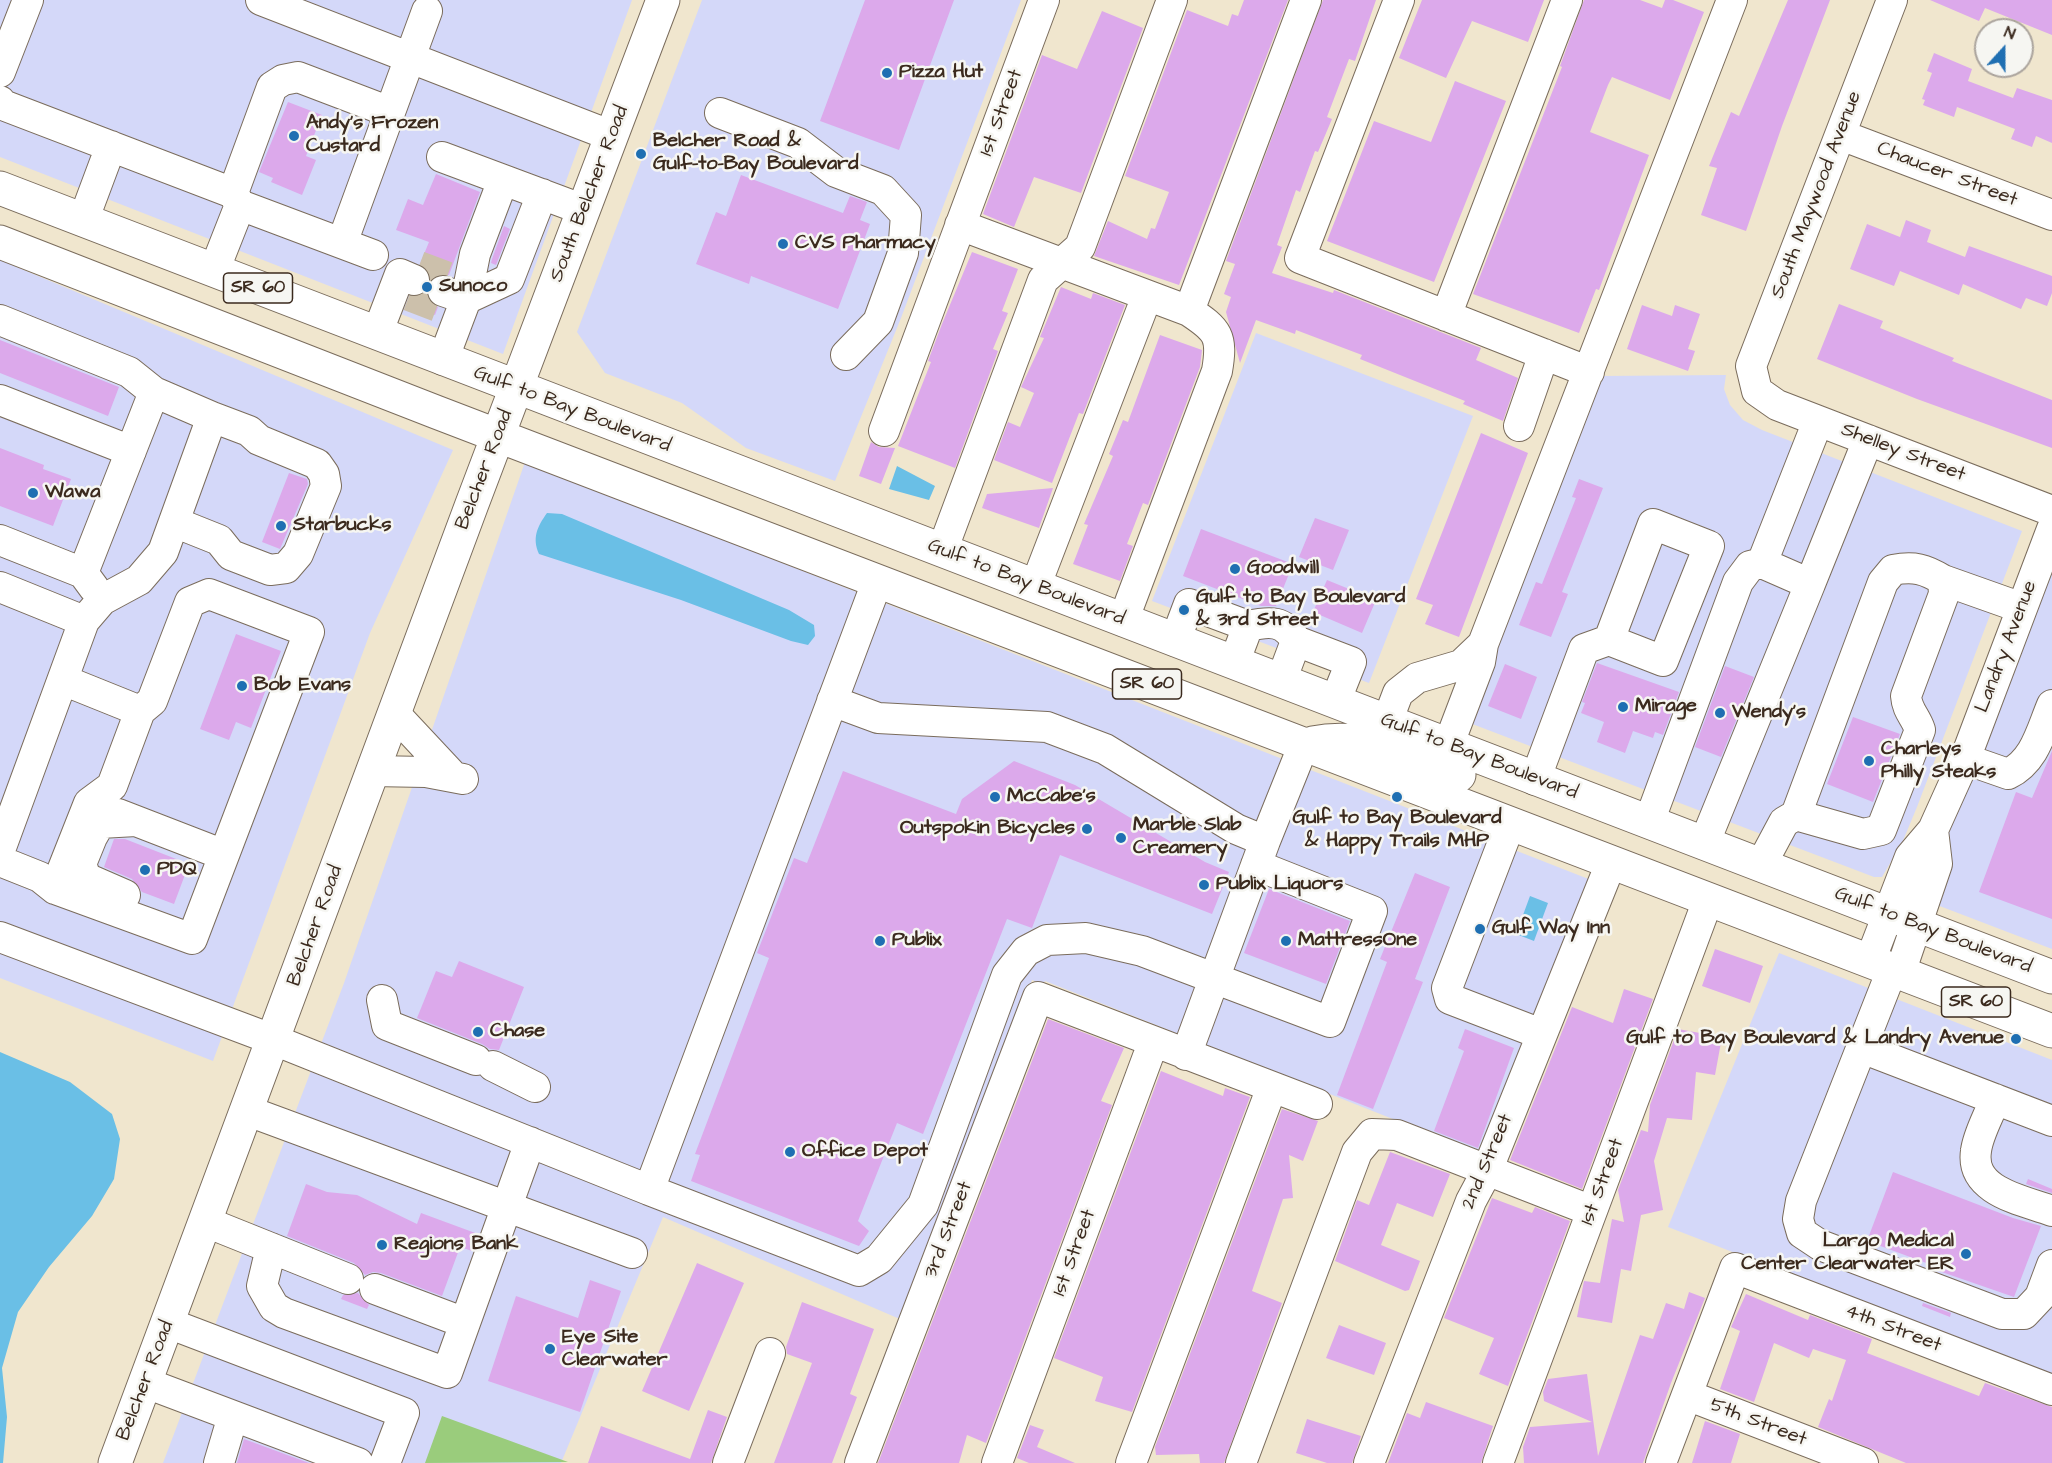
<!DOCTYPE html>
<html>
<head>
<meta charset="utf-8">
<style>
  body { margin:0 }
  #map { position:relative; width:2052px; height:1463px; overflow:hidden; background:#f0e6ce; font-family:"Architects Daughter",sans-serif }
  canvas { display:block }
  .north { position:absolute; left:1974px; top:18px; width:60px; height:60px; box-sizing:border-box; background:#f6f6f2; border:2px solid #aba49d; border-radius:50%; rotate:21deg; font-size:16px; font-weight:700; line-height:24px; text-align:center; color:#3b2a1e }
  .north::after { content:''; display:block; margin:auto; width:21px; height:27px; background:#1f6fb2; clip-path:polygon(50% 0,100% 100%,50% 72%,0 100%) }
</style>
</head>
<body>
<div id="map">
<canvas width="2052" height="1463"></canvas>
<div class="north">N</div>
</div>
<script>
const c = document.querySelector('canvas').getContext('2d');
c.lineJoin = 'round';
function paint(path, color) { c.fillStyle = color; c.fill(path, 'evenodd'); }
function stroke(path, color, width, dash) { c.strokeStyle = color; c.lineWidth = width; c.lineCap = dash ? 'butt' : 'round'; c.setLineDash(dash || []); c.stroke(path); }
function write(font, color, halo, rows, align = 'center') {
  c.font = font + ' "Architects Daughter",sans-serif'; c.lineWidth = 5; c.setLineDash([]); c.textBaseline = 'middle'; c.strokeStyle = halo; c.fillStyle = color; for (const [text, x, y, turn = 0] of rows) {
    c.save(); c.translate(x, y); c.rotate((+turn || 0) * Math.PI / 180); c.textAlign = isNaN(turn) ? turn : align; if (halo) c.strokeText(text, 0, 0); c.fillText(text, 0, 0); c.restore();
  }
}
paint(new Path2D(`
  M 0,0 L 632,0 L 503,354 L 0,157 Z
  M 702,0 L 1021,0 L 901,318 L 835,481 L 746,448 L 682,403 L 605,373 L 577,332 Z
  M 0,260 L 453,450 L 370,633 L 213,1061 L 0,978 Z
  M 1256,333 L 1473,416 L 1369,683 L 1152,601 Z
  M 1726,375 L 1724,389 L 1730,405 L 1743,420 L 1762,430 L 2022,531 L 1917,807 L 1902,843 L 1882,877 L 1874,877 L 1467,722 L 1601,376 Z
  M 525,462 L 1591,880 L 1481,1154 L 1045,981 L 1043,984 L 1032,980 L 902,1320 L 663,1217 L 561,1463 L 163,1463 L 344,983 Z
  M 2052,563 L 2052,949 L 1937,905 L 1946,834 L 1950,829 L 1948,826 Z
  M 1779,953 L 2052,1060 L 2052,1376 L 1668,1227 Z`), '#d4d8f9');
paint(new Path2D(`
  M 442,1416 L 568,1462 L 425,1463 Z`), '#9acc7c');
paint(new Path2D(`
  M 897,466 L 935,486 L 929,500 L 889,489 Z
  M 547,513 L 562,514 L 789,610 L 814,625 L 815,636 L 808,645 L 791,641 L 681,600 L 539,554 C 532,538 537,527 547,513 Z
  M 1530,896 L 1548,903 L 1534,941 L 1516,934 Z
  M 0,1052 L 70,1082 L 112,1114 L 120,1139 L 114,1179 L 92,1216 L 49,1267 L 18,1312 L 2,1368 L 7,1417 L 3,1463 L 0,1463 Z`), '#6abfe6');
paint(new Path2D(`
  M 865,0 L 954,0 L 899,150 L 820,121 Z
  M 1244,0 L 1288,0 L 1179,285 L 1094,256 L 1108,221 L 1147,239 L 1151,228 L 1155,229 L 1169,192 L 1125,176 L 1187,10 L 1228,26 L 1232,14 L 1238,16 Z
  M 1323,0 L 1376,0 L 1355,61 L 1349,59 L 1327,117 L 1332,119 L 1318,152 L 1315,151 L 1300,192 L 1296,190 L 1277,245 L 1282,247 L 1272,273 L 1333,293 L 1334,290 L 1481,348 L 1476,360 L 1518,378 L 1503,421 L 1463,404 L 1465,401 L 1360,359 L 1362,355 L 1296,330 L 1295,334 L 1256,320 L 1240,363 L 1226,312 L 1231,297 L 1224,294 L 1235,264 L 1226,261 Z
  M 1422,0 L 1544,0 L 1528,42 L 1472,21 L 1446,78 L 1399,58 Z
  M 1584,0 L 1640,0 L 1662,8 L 1665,0 L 1673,0 L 1704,12 L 1670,100 L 1612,77 L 1608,85 L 1590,132 L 1649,155 L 1599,290 L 1596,289 L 1579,333 L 1473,294 L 1562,67 L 1560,66 Z
  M 1788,0 L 1830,0 L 1782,126 L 1746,231 L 1701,215 L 1717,168 L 1709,166 L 1731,112 L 1739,116 Z
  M 1930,0 L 2052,0 L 2052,35 L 1985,8 L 1979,21 Z
  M 1102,11 L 1143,28 L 1081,193 L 1034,177 L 1014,227 L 983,214 L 1042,55 L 1077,69 Z
  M 1934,53 L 1972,69 L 1968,81 L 2013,98 L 2017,88 L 2052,100 L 2052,143 L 2036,136 L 2032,147 L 2011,139 L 2015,129 L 1957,107 L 1954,117 L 1923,105 L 1925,100 L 1922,99 L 1932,73 L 1927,71 Z
  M 1455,81 L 1506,101 L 1434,282 L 1327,241 L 1374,121 L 1431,142 Z
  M 288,102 L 322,115 L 306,156 L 316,160 L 302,195 L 271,182 L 273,178 L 259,172 Z
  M 436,174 L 480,192 L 449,275 L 439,274 L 431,279 L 428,270 L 420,264 L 429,242 L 396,230 L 408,199 L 423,205 Z
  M 741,175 L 843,213 L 850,196 L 867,202 L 860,220 L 870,224 L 838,309 L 751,276 L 749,284 L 696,264 L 716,212 L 726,216 Z
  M 1906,220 L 1931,230 L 1927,242 L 1965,257 L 1969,246 L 2052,276 L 2052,293 L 2047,306 L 2026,298 L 2021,309 L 1963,284 L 1959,295 L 1900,271 L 1894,286 L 1850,269 L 1867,224 L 1900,237 Z
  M 504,226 L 510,229 L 496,265 L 491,263 L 492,259 Z
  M 972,252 L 1018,269 L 1002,311 L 1008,313 L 993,349 L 998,351 L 955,468 L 898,446 L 931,362 L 928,361 L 942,324 Z
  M 1061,287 L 1091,299 L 1093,293 L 1125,305 L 1083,414 L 1079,413 L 1052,483 L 994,460 L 1008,422 L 1020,427 L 1034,393 L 1021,387 L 1044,338 L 1040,337 Z
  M 426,292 L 430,302 L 438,307 L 435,315 L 407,304 L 410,296 L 417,297 Z
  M 1839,304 L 1883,321 L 1880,328 L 1954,358 L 1952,361 L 2052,400 L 2052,448 L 1917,399 L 1817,359 Z
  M 1642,305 L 1672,316 L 1675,305 L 1700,314 L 1688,349 L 1695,351 L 1688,371 L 1627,349 Z
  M 1160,335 L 1202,350 L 1200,367 L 1148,505 L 1143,503 L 1127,544 L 1133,546 L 1120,581 L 1073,564 L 1088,525 L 1084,524 L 1113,456 L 1109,454 L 1123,420 L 1128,422 Z
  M 0,340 L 119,387 L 108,416 L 0,373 Z
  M 1481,433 L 1528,453 L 1459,637 L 1425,624 L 1433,605 L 1416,599 Z
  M 871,442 L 879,447 L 895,448 L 881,484 L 859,476 Z
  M 0,448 L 44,465 L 43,469 L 71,479 L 53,526 L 0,506 Z
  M 289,473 L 307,479 L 308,484 L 280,549 L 262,542 Z
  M 1579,479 L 1603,488 L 1562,592 L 1568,594 L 1551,637 L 1519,625 L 1536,582 L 1542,584 L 1576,498 L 1572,497 Z
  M 1053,488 L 1039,528 L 982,508 L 987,494 Z
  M 1315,518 L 1349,530 L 1333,570 L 1299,557 Z
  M 1201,529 L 1293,564 L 1276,606 L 1261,606 L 1183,576 Z
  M 1327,580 L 1376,600 L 1362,633 L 1313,612 Z
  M 236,634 L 281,651 L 251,728 L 236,722 L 229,740 L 200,729 Z
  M 1597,663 L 1679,692 L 1663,735 L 1655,732 L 1653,738 L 1633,731 L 1625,753 L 1597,742 L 1604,722 L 1581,713 L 1585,703 L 1582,702 Z
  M 1505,664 L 1537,677 L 1521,719 L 1488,706 Z
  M 1725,666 L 1754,677 L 1721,757 L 1695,747 Z
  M 1853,717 L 1900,734 L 1873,802 L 1827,784 Z
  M 2052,751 L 2052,919 L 1979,892 L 2016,792 L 2032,798 Z
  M 1014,761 L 1075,785 L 1205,862 L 1229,872 L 1212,914 L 1060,855 L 1032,928 L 1007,919 L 923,1134 L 897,1123 L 858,1221 L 869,1231 L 859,1246 L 691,1181 L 700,1155 L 695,1154 L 769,958 L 757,953 L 794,858 L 807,863 L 843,771 L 956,814 L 962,799 Z
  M 114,839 L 125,839 L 189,864 L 174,904 L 142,892 L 132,879 L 104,867 Z
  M 1415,873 L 1450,887 L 1415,979 L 1423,982 L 1373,1109 L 1337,1095 L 1387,962 L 1380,959 Z
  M 1269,889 L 1350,921 L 1326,984 L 1244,953 Z
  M 1715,949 L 1763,966 L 1750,1003 L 1702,986 Z
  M 459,961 L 524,987 L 499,1050 L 490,1049 L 482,1044 L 417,1018 L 436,971 L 452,977 Z
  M 1624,989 L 1653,999 L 1582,1189 L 1510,1160 L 1572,1007 L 1613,1023 Z
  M 1048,1019 L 1124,1048 L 1101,1101 L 1112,1105 L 986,1443 L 967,1435 L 959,1463 L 878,1463 Z
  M 1465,1029 L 1514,1048 L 1478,1148 L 1434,1131 L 1464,1051 L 1458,1048 Z
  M 1678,1029 L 1722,1037 L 1715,1075 L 1696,1072 L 1692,1120 L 1667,1118 L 1654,1161 L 1663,1210 L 1641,1215 L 1631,1271 L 1621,1269 L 1612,1323 L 1577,1317 L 1584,1281 L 1600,1283 L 1612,1219 L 1624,1222 L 1618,1190 L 1641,1130 L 1648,1132 L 1650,1105 Z
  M 1161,1071 L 1223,1096 L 1225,1088 L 1250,1097 L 1132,1412 L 1095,1401 L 1103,1377 L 1054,1358 Z
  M 1282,1109 L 1318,1121 L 1303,1161 L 1289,1155 L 1293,1198 L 1283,1199 L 1252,1291 L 1282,1303 L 1224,1463 L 1200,1463 L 1199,1454 L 1156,1455 L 1155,1447 Z
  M 1390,1152 L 1450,1174 L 1433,1217 L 1397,1203 L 1381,1245 L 1420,1261 L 1409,1290 L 1405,1291 L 1335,1261 L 1357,1200 L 1369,1205 Z
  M 1893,1172 L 2013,1218 L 2041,1226 L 2014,1297 L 1936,1270 L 1937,1267 L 1867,1241 Z
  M 2028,1179 L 2052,1189 L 2052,1193 L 2026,1184 Z
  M 306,1184 L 327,1192 L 357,1195 L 417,1224 L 421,1213 L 478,1234 L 472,1251 L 460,1247 L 442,1296 L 381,1273 L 373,1272 L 365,1275 L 354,1263 L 287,1236 Z
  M 1492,1198 L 1532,1213 L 1535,1207 L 1570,1221 L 1508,1386 L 1479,1374 L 1494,1338 L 1444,1318 Z
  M 697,1263 L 744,1283 L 689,1411 L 642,1391 Z
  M 590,1280 L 621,1291 L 580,1412 L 488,1381 L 516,1296 L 578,1318 Z
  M 1689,1292 L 1705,1298 L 1671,1383 L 1643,1463 L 1524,1463 L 1523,1447 L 1530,1427 L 1592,1422 L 1544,1401 L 1543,1392 L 1548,1379 L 1587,1374 L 1598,1456 L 1640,1335 L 1653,1339 L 1666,1303 L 1684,1309 Z
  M 358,1293 L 369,1305 L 367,1309 L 341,1299 L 343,1295 Z
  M 1746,1294 L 1808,1320 L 1810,1315 L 1872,1339 L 1867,1353 L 1979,1396 L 1985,1383 L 2052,1407 L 2052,1463 L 1906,1463 L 1818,1427 L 1829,1399 L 1832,1401 L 1846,1360 L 1813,1349 L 1809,1358 L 1774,1343 L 1754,1402 L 1720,1389 L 1740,1331 L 1731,1327 Z
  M 802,1302 L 874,1329 L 850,1394 L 857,1397 L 832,1463 L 774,1463 L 812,1363 L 787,1354 L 786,1347 Z
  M 1923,1303 L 1951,1313 L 1950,1317 L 1922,1306 Z
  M 1339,1325 L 1386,1343 L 1374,1375 L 1326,1358 Z
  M 1426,1402 L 1493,1426 L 1481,1463 L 1388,1463 L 1407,1413 L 1420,1418 Z
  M 708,1410 L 727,1417 L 711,1463 L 588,1463 L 601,1426 L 690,1459 Z
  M 1307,1419 L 1361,1436 L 1352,1463 L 1327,1463 L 1296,1453 Z
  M 1705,1421 L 1740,1434 L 1731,1463 L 1692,1463 Z
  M 1030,1425 L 1044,1430 L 1037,1447 L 1075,1463 L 1029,1463 L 1017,1458 Z
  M 244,1439 L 309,1463 L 237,1463 Z`), '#dca9eb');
stroke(new Path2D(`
  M 419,266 L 448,277
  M 409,296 L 438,307`), '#ccc0ab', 30, [30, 15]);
const minor = new Path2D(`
  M 261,0 L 612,136
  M 1399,0 L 1300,258 L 1589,372
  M 1892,0 L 1751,366 L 1757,391 L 1777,405 L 2052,511
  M 0,72 L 28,0
  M 0,101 L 3,105 L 233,193 L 240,205 L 214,271
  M 720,113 L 798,143 L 836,172 L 883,190 L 906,215 L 903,253 L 878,322 L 846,355
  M 1841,135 L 2052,215
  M 442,157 L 584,210
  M 503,180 L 475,254 L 466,299 L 509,279 L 542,194
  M 233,193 L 272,87 L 283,80 L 298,77 L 390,112
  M 240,205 L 373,255
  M 83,221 L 111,146
  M 960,225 L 1189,311 C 1218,330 1223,336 1217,371 L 1123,621
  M 342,243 L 427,11
  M 1189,311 L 1306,0
  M 1446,316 L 1567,0
  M 0,320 L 129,372 L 154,392 L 212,417 L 163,552 L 139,580 L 102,600 L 84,621
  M 377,334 L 400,274 L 414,280
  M 443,360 L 466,299 L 443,291
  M 0,400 L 131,451
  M 1519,426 L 1544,354
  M 884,431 L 1044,0
  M 174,522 L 219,540 L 231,555 L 270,570 L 286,568 L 298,554 L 326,486 L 324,474 L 317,464 L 259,440 L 249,431 L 212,417
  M 0,540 L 83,573 L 94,588
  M 942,551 L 1043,280 L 1080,247 L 1172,0
  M 1762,563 L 1818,421
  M 83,573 L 154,392
  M 1943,580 L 2022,608
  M 1810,584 L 1868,440
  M 0,587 L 84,621 L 0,850
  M 1035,587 L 1147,296
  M 1248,626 C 1270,621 1284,620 1296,641
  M 1175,641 L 1189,604 L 1248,626 L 1234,663
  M 63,680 L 140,711 L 152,701 L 190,602 L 209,594 L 309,632 L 192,939 L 55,889 L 89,803 L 112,786 L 140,711
  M 1281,681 L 1296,641 L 1351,662 L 1335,702
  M 832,701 L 878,718 L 1047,727 L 1105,749 L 1236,829 L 1265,841
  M 394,713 L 452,775
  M 1387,722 L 1398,693 L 1417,678 L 1461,665 L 1483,644
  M 1448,746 L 1480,662 L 1483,644 L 1732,0
  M 1965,759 L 2008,774 C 2035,761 2041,731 2052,705
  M 372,771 L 426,772 L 463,779
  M 1535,780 L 1584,649 L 1609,640 L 1663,661 L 1709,546 L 1653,524 L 1609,640
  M 118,814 L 224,855
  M 1649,822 L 1738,582 L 1750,566 L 1762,563 L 1810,584 L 1704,844
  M 1510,824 L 1447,988 L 1450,999 L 1541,1034
  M 0,861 L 40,877 L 55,889
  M 1761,865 L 1784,822 L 1796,815 L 1883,582 L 1893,570 C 1914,566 1925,569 1943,580 L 1944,594 L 1906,696 C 1907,711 1916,717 1920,730 L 1881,830 L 1863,834 L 1796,815
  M 125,895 L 86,878 L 81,864 L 92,837 L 100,823 L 136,821
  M 0,937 L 274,1040 L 649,1190 L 877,582
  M 1870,961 L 1910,857 L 1933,830 L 1965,759 L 2052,529
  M 1892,970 L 1801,1201 L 1798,1219 L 1802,1233 L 1820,1245 L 2002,1314 L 2024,1314 L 2040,1297 L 2052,1265
  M 1900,973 L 1937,864 L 1933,830
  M 382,1000 L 387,1025 L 476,1060
  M 1862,1048 L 2052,1121
  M 1186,1055 L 1265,841 L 1304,744
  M 493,1066 L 535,1087
  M 1995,1099 C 1989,1116 1978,1134 1976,1151 C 1970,1192 2023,1200 2052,1211
  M 248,1111 L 632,1253
  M 649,1190 L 859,1271 L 879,1259 L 923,1205 L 1007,975 L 1026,951 L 1047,940 L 1086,938 L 1142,951 L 1330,1022 L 1372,911 L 1256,865
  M 206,1222 L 348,1279
  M 271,1248 L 262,1286 L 274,1307 L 284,1313 L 447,1373 L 530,1142
  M 375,1289 L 465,1323
  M 168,1323 L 404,1413 L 385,1463
  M 146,1383 L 358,1463
  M 1687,1395 L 1863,1463
  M 219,1463 L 233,1416
  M 728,1463 L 770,1353
  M 860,1463 L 1038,997 L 1317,1104
  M 997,1463 L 1153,1043
  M 1131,1463 L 1272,1087
  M 1241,1463 L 1357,1152 L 1372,1134 L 1397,1135 L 1592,1211
  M 1369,1463 L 1471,1201 L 1487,1171 L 1611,863
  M 1498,1463 L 1708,900
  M 1661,1463 L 1735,1268 L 2052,1390`);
const major = new Path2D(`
  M 0,188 L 2052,977
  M 0,242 L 436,412 L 2052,1031
  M 1313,743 C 1367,732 1410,756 1459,775
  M 115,1463 L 472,504 L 663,0`);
stroke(minor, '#7a6c5c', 32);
stroke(major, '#7a6c5c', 35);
stroke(minor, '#fff', 30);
stroke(major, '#fff', 33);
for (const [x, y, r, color] of [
  [887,73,6,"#1f6fb2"],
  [294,136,6,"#1f6fb2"],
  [641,154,6,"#1f6fb2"],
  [783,244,6,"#1f6fb2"],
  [427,287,6,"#1f6fb2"],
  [33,493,6,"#1f6fb2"],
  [281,526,6,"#1f6fb2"],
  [1235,569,6,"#1f6fb2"],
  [1184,610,6,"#1f6fb2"],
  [242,686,6,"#1f6fb2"],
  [1623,707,6,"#1f6fb2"],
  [1720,713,6,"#1f6fb2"],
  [1869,761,6,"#1f6fb2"],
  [995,797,6,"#1f6fb2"],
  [1397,797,6,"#1f6fb2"],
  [1087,829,6,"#1f6fb2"],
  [1121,838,6,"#1f6fb2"],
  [145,870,6,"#1f6fb2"],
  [1204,885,6,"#1f6fb2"],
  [1480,929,6,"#1f6fb2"],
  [880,941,6,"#1f6fb2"],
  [1286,941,6,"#1f6fb2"],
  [478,1032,6,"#1f6fb2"],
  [2016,1039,6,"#1f6fb2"],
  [790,1152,6,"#1f6fb2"],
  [382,1245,6,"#1f6fb2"],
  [1966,1254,6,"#1f6fb2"],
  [550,1349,6,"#1f6fb2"]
]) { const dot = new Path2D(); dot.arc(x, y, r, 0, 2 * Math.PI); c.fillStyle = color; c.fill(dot); stroke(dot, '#f6f6f2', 2); }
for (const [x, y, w] of [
  [258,288,69],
  [1147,684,69],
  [1976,1002,69]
]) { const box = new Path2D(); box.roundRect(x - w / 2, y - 15, w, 30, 4.5); c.fillStyle = '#f6f6f2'; c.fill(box); stroke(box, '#3b2a1e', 1.5); }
write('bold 18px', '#3b2a1e', null, [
  ["SR 60",258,288],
  ["SR 60",1147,684],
  ["SR 60",1976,1002]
]);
write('bold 20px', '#3b2a1e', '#f6f6f2', [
  ["Pizza Hut",899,73],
  ["Andy's Frozen",306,124],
  ["Custard",306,147],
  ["Belcher Road &",653,142],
  ["Gulf-to-Bay Boulevard",653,165],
  ["CVS Pharmacy",795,244],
  ["Sunoco",439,287],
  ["Wawa",45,493],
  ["Starbucks",293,526],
  ["Goodwill",1247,569],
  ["Gulf to Bay Boulevard",1196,598],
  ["& 3rd Street",1196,621],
  ["Bob Evans",254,686],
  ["Mirage",1635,707],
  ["Wendy's",1732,713],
  ["Charleys",1881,750],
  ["Philly Steaks",1881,773],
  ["McCabe's",1007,797],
  ["Gulf to Bay Boulevard",1397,819,"center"],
  ["& Happy Trails MHP",1397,842,"center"],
  ["Marble Slab",1133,826],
  ["Creamery",1133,849],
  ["Outspokin Bicycles",1075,829,"right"],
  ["PDQ",157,870],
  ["Publix Liquors",1216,885],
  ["Gulf Way Inn",1492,929],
  ["Publix",892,941],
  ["MattressOne",1298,941],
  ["Chase",490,1032],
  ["Gulf to Bay Boulevard & Landry Avenue",2004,1039,"right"],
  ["Office Depot",802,1152],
  ["Largo Medical",1954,1242,"right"],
  ["Center Clearwater ER",1954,1265,"right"],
  ["Regions Bank",394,1245],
  ["Eye Site",562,1338],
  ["Clearwater",562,1361]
], 'left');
write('20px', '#3b2a1e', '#f6f6f2', [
  ["1st Street",1002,113,-70],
  ["Chaucer Street",1947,175,21],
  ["South Belcher Road",590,194,-69],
  ["South Maywood Avenue",1817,195,-69],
  ["Gulf to Bay Boulevard",572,410,21],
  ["Shelley Street",1903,453,21],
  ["Belcher Road",485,470,-69],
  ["Gulf to Bay Boulevard",1026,583,21],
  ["Landry Avenue",2007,647,-69],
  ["Gulf to Bay Boulevard",1479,757,21],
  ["Belcher Road",316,926,-70],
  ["Gulf to Bay Boulevard",1933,931,21],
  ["2nd Street",1488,1162,-67],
  ["1st Street",1603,1182,-70],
  ["3rd Street",949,1230,-69],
  ["1st Street",1075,1253,-70],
  ["4th Street",1893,1329,21],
  ["Belcher Road",146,1381,-69],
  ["5th Street",1758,1423,21]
]);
</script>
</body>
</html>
